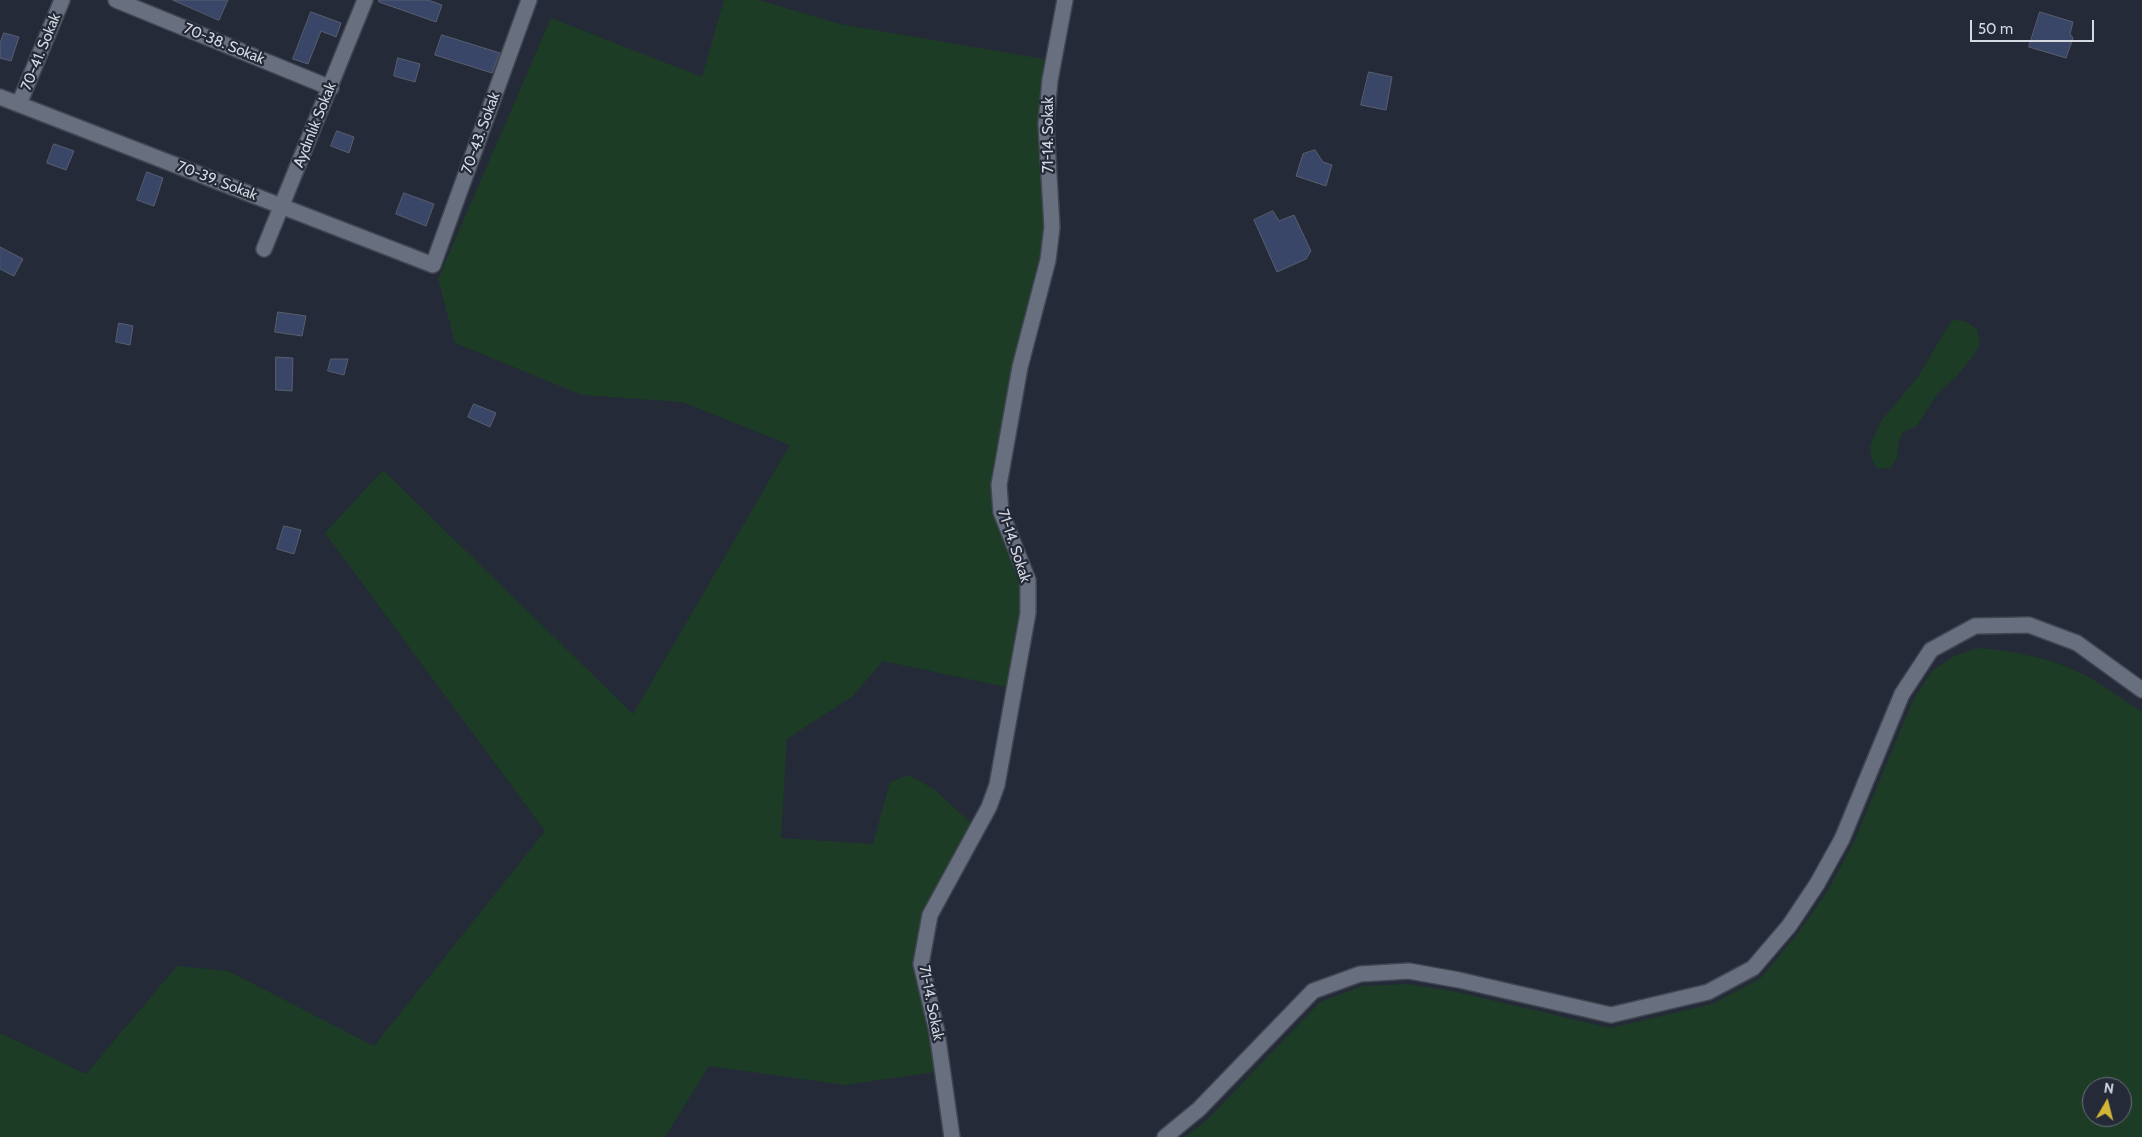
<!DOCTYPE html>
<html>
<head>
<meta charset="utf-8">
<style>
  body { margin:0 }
  #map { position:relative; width:2142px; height:1137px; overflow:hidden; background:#242a37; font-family:Cabin,sans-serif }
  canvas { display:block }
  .north { position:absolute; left:2082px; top:1077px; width:50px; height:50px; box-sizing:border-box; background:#242a37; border:1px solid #6b707b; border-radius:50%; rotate:8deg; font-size:14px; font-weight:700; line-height:20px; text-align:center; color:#d5d9e2 }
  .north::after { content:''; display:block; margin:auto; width:18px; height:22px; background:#d4b635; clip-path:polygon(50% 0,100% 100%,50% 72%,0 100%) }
  .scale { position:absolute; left:1970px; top:20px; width:124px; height:22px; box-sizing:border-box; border:2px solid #d5d9e2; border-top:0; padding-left:6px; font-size:15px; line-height:18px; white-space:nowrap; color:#d5d9e2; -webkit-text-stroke:4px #242a37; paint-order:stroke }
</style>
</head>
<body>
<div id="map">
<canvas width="2142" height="1137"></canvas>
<div class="north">N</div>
<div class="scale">50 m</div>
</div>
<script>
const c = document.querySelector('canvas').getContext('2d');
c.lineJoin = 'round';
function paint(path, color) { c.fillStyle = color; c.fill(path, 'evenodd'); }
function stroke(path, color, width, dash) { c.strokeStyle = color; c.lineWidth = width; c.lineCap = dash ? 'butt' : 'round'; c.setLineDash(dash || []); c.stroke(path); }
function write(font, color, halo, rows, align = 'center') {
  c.font = font + ' Cabin,sans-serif'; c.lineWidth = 4.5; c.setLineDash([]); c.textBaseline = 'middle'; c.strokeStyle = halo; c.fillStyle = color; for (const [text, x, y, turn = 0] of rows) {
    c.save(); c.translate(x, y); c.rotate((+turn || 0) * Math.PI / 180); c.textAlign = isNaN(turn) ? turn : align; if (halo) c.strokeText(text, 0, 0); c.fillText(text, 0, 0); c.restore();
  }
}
paint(new Path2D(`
  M 724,0 L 759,0 L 840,24 L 1044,59 L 1038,124 L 1044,227 L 1039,259 L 1012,365 L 990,485 L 992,514 L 1020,581 L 1019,612 L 1006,687 L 883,661 L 853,696 L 787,739 L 781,838 L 873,844 L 890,782 L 909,775 L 935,790 L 971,823 L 922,912 L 912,964 L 929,1034 L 935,1072 L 845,1085 L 709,1066 L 665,1137 L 0,1137 L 0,1033 L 86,1074 L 177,966 L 228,971 L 374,1046 L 545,831 L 325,533 L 383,470 L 633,714 L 790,445 L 682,402 L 582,395 L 455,343 L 438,279 L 551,18 L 702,77 Z
  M 1952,320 L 1965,321 L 1977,329 L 1980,343 L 1974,355 L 1957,376 L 1938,393 L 1916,427 L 1903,432 L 1898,444 L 1897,458 L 1890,469 L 1877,468 L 1871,458 L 1870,445 L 1881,421 L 1917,378 Z
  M 1978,648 C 2013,651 2052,658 2083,674 C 2104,685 2122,700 2142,712 L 2142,1137 L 1185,1137 L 1208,1119 L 1320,1002 L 1362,986 L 1408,984 L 1457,992 L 1610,1028 L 1712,1004 L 1761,978 L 1798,933 L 1828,890 L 1853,844 L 1913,700 L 1932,671 L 1954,656 ZM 2092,1087 L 2122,1087 L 2122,1117 L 2092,1117 Z`), '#1c3c25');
const building = new Path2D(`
  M 173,0 L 228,0 L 219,20 Z
  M 379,0 L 428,0 L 442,5 L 436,22 L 379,2 Z
  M 311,12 L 341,23 L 336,37 L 321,31 L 308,64 L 293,59 Z
  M 2040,12 L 2073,22 L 2070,34 L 2073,38 L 2066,58 L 2029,47 Z
  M 4,33 L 19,37 L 11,61 L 0,58 L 0,44 Z
  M 442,35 L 500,53 L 492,73 L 435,55 Z
  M 398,58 L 420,64 L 415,82 L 394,76 Z
  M 1369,72 L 1392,77 L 1386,110 L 1361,105 Z
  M 337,131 L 354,137 L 349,153 L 331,146 Z
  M 54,144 L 74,151 L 66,170 L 47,163 Z
  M 1315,150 L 1323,162 L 1332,165 L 1326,186 L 1296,176 L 1303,154 Z
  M 147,172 L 163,178 L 154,206 L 137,200 Z
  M 404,193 L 434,204 L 426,226 L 396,214 Z
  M 1273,211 L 1279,221 L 1294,215 L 1311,251 L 1306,259 L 1277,272 L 1254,220 Z
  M 0,247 L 23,259 L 14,276 L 0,269 Z
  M 278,312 L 306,316 L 302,336 L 275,332 Z
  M 119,323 L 133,326 L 130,345 L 116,342 Z
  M 276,357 L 293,358 L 292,391 L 276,390 Z
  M 331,359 L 348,359 L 344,375 L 328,371 Z
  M 474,404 L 496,413 L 490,427 L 468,417 Z
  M 284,526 L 301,530 L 294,554 L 277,549 Z`);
paint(building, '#394668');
stroke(building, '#585f6e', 1);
const minor = new Path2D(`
  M 116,0 L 331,88
  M 0,97 L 433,265 L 529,0
  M 19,104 L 62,0
  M 264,249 L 365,0
  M 952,1137 L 937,1032 L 921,964 L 930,915 L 989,807 L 997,785 L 1028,613 L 1028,580 L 1001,512 L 999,485 L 1020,367 L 1048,260 L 1052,227 L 1046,124 L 1050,80 L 1065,0
  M 1165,1137 L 1199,1109 L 1313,991 L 1360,974 L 1409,971 L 1459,980 L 1611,1015 L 1708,992 L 1753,968 L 1789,926 L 1817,884 L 1842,839 L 1902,694 L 1931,650 L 1975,626 L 2029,625 L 2077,643 L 2142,690`);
stroke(minor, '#414651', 18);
stroke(minor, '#686f7f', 15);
write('15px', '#d5d9e2', '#242a37', [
  ["70-38. Sokak",224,44,22],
  ["70-41. Sokak",41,52,-68],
  ["Aydınlık Sokak",315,125,-68],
  ["70-43. Sokak",481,133,-70],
  ["71-14. Sokak",1049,135,-90],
  ["70-39. Sokak",217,181,21],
  ["71-14. Sokak",1014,546,72],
  ["71-14. Sokak",931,1003,79]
]);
</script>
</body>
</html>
